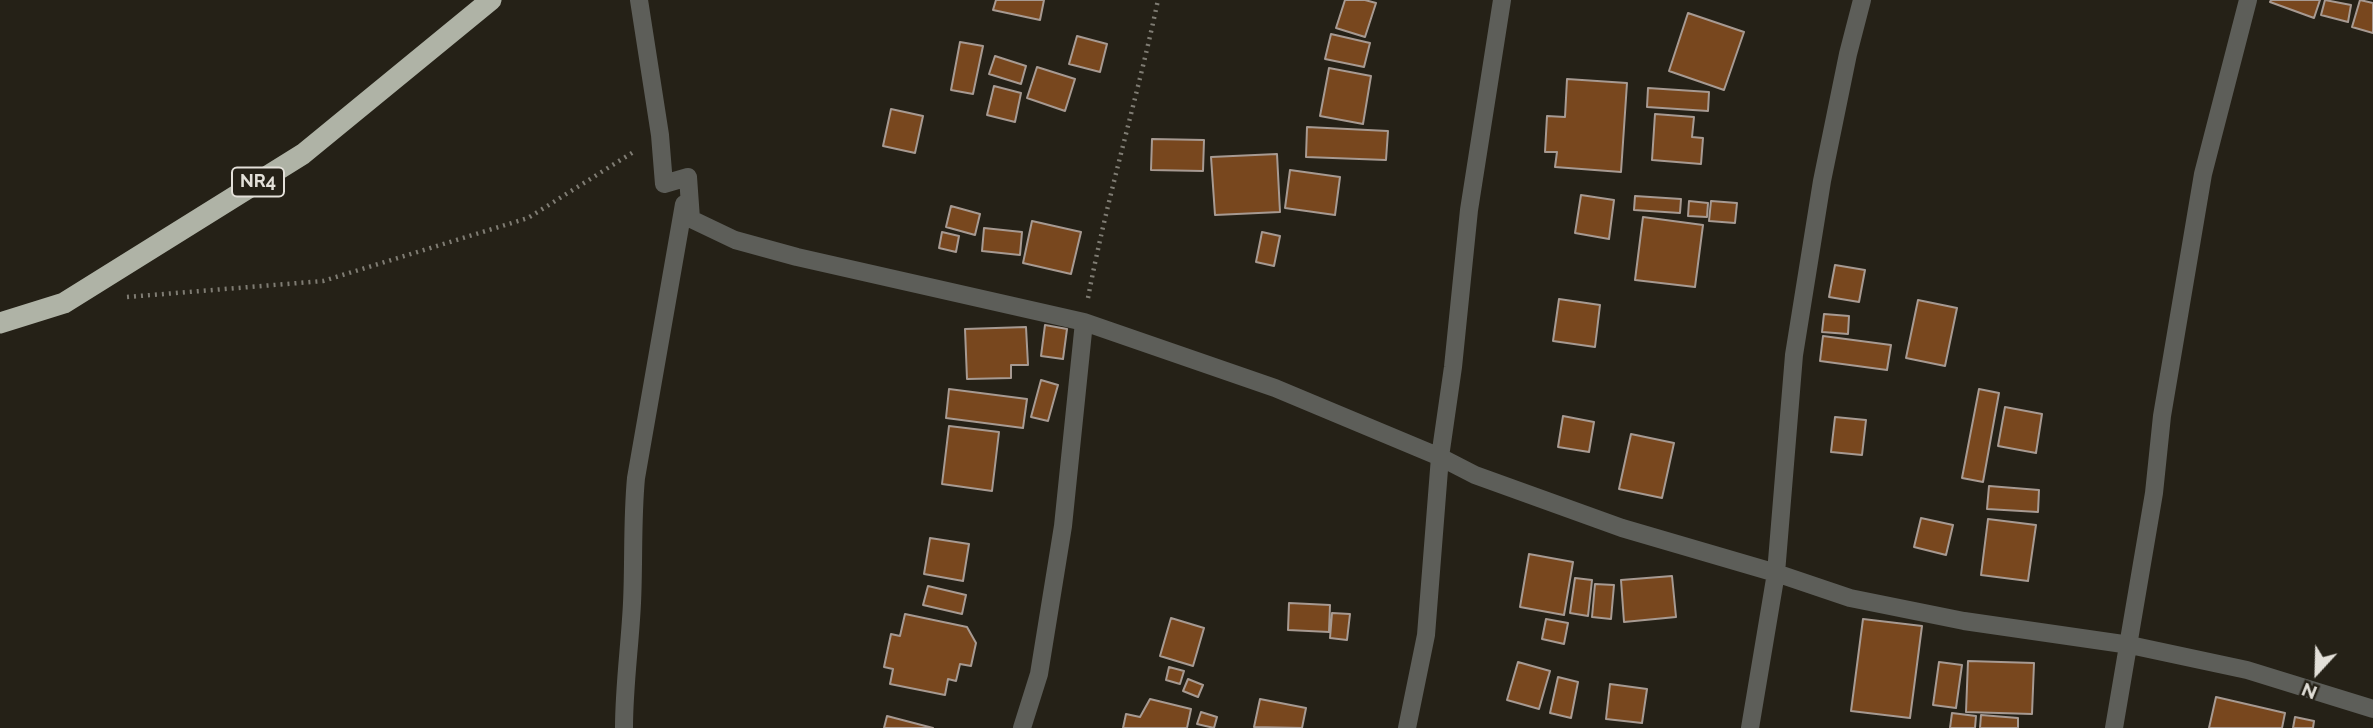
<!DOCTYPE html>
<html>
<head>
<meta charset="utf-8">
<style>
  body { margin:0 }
  #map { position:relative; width:2373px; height:728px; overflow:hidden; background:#252117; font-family:Raleway,sans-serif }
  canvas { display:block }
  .north { position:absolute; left:2282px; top:637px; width:70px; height:70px; -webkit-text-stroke:5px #252117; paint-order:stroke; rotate:202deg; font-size:19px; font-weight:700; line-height:28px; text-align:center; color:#e3e0d9 }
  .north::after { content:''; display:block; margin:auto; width:24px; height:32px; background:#e3e0d9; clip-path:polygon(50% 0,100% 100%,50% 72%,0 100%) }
</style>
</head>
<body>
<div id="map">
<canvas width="2373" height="728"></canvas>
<div class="north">N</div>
</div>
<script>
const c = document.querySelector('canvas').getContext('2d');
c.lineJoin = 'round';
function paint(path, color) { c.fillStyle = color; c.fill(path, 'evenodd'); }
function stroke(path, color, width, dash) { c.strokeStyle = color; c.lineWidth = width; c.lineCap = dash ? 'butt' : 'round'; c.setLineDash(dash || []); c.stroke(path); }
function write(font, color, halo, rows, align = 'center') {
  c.font = font + ' Raleway,sans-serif'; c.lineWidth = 5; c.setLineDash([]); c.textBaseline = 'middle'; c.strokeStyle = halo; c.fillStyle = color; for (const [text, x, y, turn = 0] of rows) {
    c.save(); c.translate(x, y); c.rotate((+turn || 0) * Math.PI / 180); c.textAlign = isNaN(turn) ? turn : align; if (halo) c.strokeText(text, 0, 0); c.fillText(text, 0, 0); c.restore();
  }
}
const building = new Path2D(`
  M 996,0 L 1044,0 L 1040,20 L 993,10 Z
  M 1345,0 L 1365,0 L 1376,3 L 1365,37 L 1336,28 Z
  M 2271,0 L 2320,0 L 2314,18 L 2270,2 Z
  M 2325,0 L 2351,5 L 2348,22 L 2321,15 Z
  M 2360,0 L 2373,3 L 2373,33 L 2352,27 Z
  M 1688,13 L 1744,32 L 1724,90 L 1669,71 Z
  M 1331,34 L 1370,43 L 1364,67 L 1325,59 Z
  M 1077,36 L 1107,44 L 1100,72 L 1069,64 Z
  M 960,42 L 983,46 L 973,94 L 951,90 Z
  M 995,56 L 1026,66 L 1021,84 L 989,74 Z
  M 1037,67 L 1075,79 L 1065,111 L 1027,98 Z
  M 1329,68 L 1371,76 L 1363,124 L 1320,116 Z
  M 1567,79 L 1627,83 L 1621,172 L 1555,167 L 1557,152 L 1545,152 L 1547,116 L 1565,117 Z
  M 994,86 L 1021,93 L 1015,122 L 987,115 Z
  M 1648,88 L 1709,92 L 1708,111 L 1647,107 Z
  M 891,109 L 923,116 L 915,153 L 883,146 Z
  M 1655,114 L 1694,117 L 1692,137 L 1703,138 L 1701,164 L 1652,160 Z
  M 1307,127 L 1388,131 L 1386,160 L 1306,157 Z
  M 1152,139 L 1204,140 L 1203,171 L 1151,170 Z
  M 1277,154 L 1280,212 L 1215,215 L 1211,157 Z
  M 1290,170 L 1340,177 L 1335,215 L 1285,208 Z
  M 1581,195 L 1614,200 L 1609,239 L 1575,233 Z
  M 1635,196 L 1681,199 L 1680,213 L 1634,210 Z
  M 1689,201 L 1708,203 L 1707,217 L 1688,216 Z
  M 1711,201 L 1737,203 L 1735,223 L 1709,221 Z
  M 951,206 L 980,214 L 975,235 L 946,227 Z
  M 1643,217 L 1703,225 L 1695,287 L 1635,280 Z
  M 1032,221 L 1081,232 L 1071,274 L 1023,263 Z
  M 984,228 L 1022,232 L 1020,255 L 982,251 Z
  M 942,232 L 959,236 L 956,252 L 939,248 Z
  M 1262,232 L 1280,236 L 1274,266 L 1256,262 Z
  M 1835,265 L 1865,270 L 1859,302 L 1829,297 Z
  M 1559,299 L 1600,305 L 1595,347 L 1553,341 Z
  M 1918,300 L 1957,308 L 1945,366 L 1906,358 Z
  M 1824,314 L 1849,316 L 1848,334 L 1822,332 Z
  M 1045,325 L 1067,329 L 1063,359 L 1041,356 Z
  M 1026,327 L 1028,365 L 1011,365 L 1011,378 L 967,379 L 965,329 Z
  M 1823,336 L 1891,345 L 1887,370 L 1820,361 Z
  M 1041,380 L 1058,385 L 1048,421 L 1031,417 Z
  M 949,389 L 1027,399 L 1023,428 L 946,418 Z
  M 1979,389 L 1999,393 L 1983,482 L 1962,478 Z
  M 2005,407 L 2042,414 L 2036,453 L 1998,446 Z
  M 1563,416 L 1594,422 L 1589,452 L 1558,447 Z
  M 1835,417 L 1866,420 L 1862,455 L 1831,452 Z
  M 949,426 L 999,432 L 992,491 L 942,484 Z
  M 1631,434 L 1674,443 L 1662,498 L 1619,489 Z
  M 1989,486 L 2039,490 L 2038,512 L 1987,509 Z
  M 1921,518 L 1953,525 L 1946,555 L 1914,547 Z
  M 1988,519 L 2036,525 L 2028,581 L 1981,575 Z
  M 930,538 L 969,544 L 963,581 L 924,574 Z
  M 1529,554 L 1573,562 L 1564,615 L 1520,607 Z
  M 1672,576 L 1676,617 L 1624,622 L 1621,580 Z
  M 1575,578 L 1592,580 L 1588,616 L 1570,613 Z
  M 1595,584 L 1614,585 L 1611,619 L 1592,617 Z
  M 928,586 L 966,595 L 962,614 L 923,605 Z
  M 1289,603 L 1330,605 L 1329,632 L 1288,630 Z
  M 1332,613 L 1350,614 L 1347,640 L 1330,638 Z
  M 905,614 L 967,627 L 976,643 L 971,666 L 960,664 L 956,681 L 948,679 L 945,695 L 890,684 L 893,669 L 884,667 L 891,634 L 900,636 Z
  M 1171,618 L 1204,628 L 1193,666 L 1160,656 Z
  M 1546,619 L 1568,623 L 1564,644 L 1542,639 Z
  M 1863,619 L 1922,626 L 1910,718 L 1851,711 Z
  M 1968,661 L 2034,663 L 2032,714 L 1966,712 Z
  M 1518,662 L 1550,671 L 1539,709 L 1507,700 Z
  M 1939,662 L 1962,665 L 1956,708 L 1933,705 Z
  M 1169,667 L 1184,671 L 1180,684 L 1166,680 Z
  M 1558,677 L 1578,682 L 1571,718 L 1550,713 Z
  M 1188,679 L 1203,685 L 1198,697 L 1183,691 Z
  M 1610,684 L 1647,689 L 1642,723 L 1606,719 Z
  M 2216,697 L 2285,713 L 2282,728 L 2209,728 Z
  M 1150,699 L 1191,709 L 1187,728 L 1123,728 L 1126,714 L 1140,717 Z
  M 1260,699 L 1306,708 L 1302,728 L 1254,727 Z
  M 1201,712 L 1217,717 L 1214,728 L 1197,724 Z
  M 1952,713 L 1976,716 L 1975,728 L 1950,728 Z
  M 1981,715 L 2018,718 L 2018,728 L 1980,728 Z
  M 887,716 L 933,728 L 884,728 Z
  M 2295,717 L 2314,721 L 2313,728 L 2293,728 Z`);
paint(building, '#78471e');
stroke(building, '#a79a92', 2);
stroke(new Path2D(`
  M 127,297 L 323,281 L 528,218 L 635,151
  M 1088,298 C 1107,197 1137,100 1158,0`), '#7f7c73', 4.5, [2, 5]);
stroke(new Path2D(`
  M 639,0 L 660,135 L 664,184 L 688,177 L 691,219 L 735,240 L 797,257 L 1084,322 L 1275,388 L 1440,457 L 1475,475 L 1622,528 L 1776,573 L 1850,598 L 1964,621 L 2130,645 L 2247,670 L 2373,709
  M 624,728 C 624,686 630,645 632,603 C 634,561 632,520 636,478 L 684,204
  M 1022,728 L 1039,674 L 1063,526 L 1084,322
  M 1407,728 L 1426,635 L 1440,457 L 1453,367 L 1469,210 L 1502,0
  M 1750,728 L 1776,573 L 1794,355 L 1822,181 L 1848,54 L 1862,0
  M 2114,728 L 2154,493 L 2162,416 L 2203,174 L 2248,0`), '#5d5e59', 18);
stroke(new Path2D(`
  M 0,323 L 64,303 L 303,154 L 491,0`), '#afb3a6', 21);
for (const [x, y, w] of [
  [258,182,52]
]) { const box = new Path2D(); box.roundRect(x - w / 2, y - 14.5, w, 29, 5); c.fillStyle = '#252117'; c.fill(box); stroke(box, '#e3e0d9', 2); }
write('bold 18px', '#e3e0d9', null, [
  ["NR4",258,182]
]);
</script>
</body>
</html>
